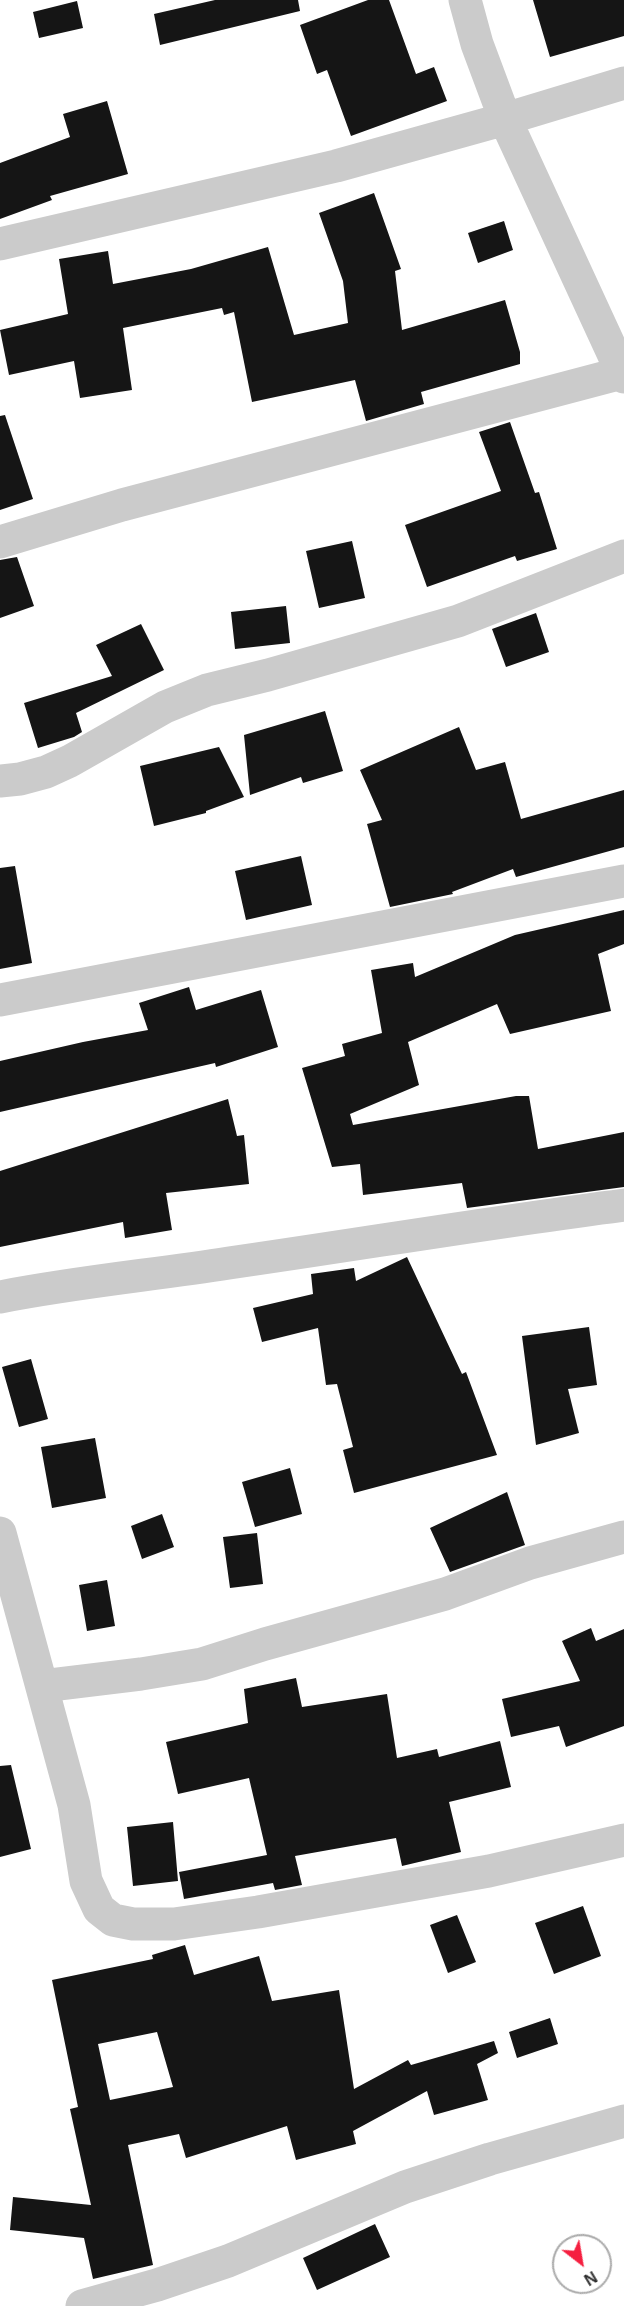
<!DOCTYPE html>
<html>
<head>
<meta charset="utf-8">
<style>
  body { margin:0 }
  #map { position:relative; width:624px; height:2306px; overflow:hidden; background:#fff; font-family:Helvetica,sans-serif }
  canvas { display:block }
  .north { position:absolute; left:552px; top:2234px; width:60px; height:60px; box-sizing:border-box; background:#fff; border:2px solid #ababab; border-radius:50%; rotate:149deg; font-size:16px; font-weight:700; line-height:24px; text-align:center; color:#2e2e2e }
  .north::after { content:''; display:block; margin:auto; width:21px; height:27px; background:#f51f40; clip-path:polygon(50% 0,100% 100%,50% 72%,0 100%) }
</style>
</head>
<body>
<div id="map">
<canvas width="624" height="2306"></canvas>
<div class="north">N</div>
</div>
<script>
const c = document.querySelector('canvas').getContext('2d');
c.lineJoin = 'round';
function paint(path, color) { c.fillStyle = color; c.fill(path, 'evenodd'); }
function stroke(path, color, width, dash) { c.strokeStyle = color; c.lineWidth = width; c.lineCap = dash ? 'butt' : 'round'; c.setLineDash(dash || []); c.stroke(path); }
paint(new Path2D(`
  M 215,0 L 298,0 L 300,11 L 160,45 L 154,14 Z
  M 368,0 L 389,0 L 416,74 L 434,67 L 447,101 L 351,136 L 327,70 L 317,74 L 300,25 Z
  M 533,0 L 624,0 L 624,36 L 550,57 Z
  M 77,1 L 83,28 L 39,38 L 33,12 Z
  M 107,101 L 128,174 L 50,196 L 52,200 L 0,219 L 0,163 L 70,137 L 63,114 Z
  M 374,193 L 401,269 L 395,271 L 402,330 L 505,300 L 520,352 L 520,364 L 421,392 L 424,404 L 366,421 L 355,380 L 252,402 L 234,312 L 224,315 L 222,308 L 123,328 L 132,390 L 80,398 L 74,361 L 9,375 L 0,330 L 68,314 L 59,259 L 108,251 L 113,284 L 191,269 L 268,247 L 294,335 L 348,323 L 343,281 L 319,213 Z
  M 504,221 L 513,250 L 478,263 L 468,233 Z
  M 5,415 L 33,499 L 0,510 L 0,416 Z
  M 510,422 L 535,493 L 539,492 L 557,549 L 517,561 L 515,556 L 427,587 L 405,525 L 501,491 L 479,432 Z
  M 352,541 L 365,598 L 319,608 L 306,551 Z
  M 17,557 L 34,606 L 0,618 L 0,560 Z
  M 286,606 L 290,643 L 235,649 L 231,612 Z
  M 536,613 L 549,652 L 506,667 L 492,629 Z
  M 141,624 L 164,670 L 76,713 L 82,732 L 74,737 L 38,748 L 24,703 L 112,676 L 96,645 Z
  M 325,711 L 343,771 L 303,783 L 301,777 L 250,795 L 244,735 Z
  M 459,727 L 476,770 L 505,762 L 521,819 L 624,790 L 624,847 L 516,877 L 513,869 L 452,892 L 453,894 L 390,907 L 367,824 L 382,820 L 360,770 Z
  M 219,747 L 244,797 L 206,811 L 206,813 L 154,826 L 140,766 Z
  M 301,856 L 312,905 L 246,920 L 235,871 Z
  M 15,866 L 32,963 L 0,969 L 0,868 Z
  M 624,910 L 624,944 L 598,954 L 611,1011 L 510,1034 L 497,1004 L 408,1042 L 419,1085 L 350,1114 L 353,1125 L 516,1096 L 529,1096 L 538,1149 L 624,1132 L 624,1187 L 467,1208 L 462,1183 L 363,1195 L 360,1164 L 332,1167 L 302,1068 L 345,1056 L 342,1044 L 382,1033 L 371,970 L 413,963 L 415,977 L 515,935 Z
  M 189,987 L 196,1010 L 261,990 L 278,1047 L 216,1067 L 215,1063 L 0,1112 L 0,1061 L 83,1042 L 148,1030 L 139,1003 Z
  M 228,1099 L 237,1136 L 244,1135 L 249,1184 L 166,1193 L 172,1230 L 125,1238 L 123,1222 L 0,1247 L 0,1171 Z
  M 407,1257 L 462,1374 L 466,1372 L 497,1455 L 354,1493 L 343,1450 L 353,1447 L 337,1384 L 326,1385 L 318,1328 L 262,1342 L 253,1308 L 313,1294 L 311,1274 L 354,1268 L 356,1281 Z
  M 589,1327 L 597,1385 L 568,1389 L 579,1433 L 536,1445 L 522,1336 Z
  M 31,1359 L 48,1419 L 19,1427 L 2,1367 Z
  M 95,1438 L 106,1498 L 52,1508 L 41,1447 Z
  M 290,1468 L 302,1514 L 255,1527 L 242,1482 Z
  M 507,1492 L 525,1545 L 450,1572 L 430,1528 Z
  M 162,1514 L 174,1547 L 142,1559 L 131,1526 Z
  M 257,1533 L 263,1584 L 230,1588 L 223,1537 Z
  M 107,1580 L 115,1626 L 87,1631 L 79,1585 Z
  M 591,1628 L 596,1641 L 624,1629 L 624,1726 L 566,1747 L 559,1726 L 511,1737 L 502,1699 L 580,1681 L 562,1641 Z
  M 296,1678 L 302,1707 L 387,1694 L 397,1758 L 437,1749 L 439,1757 L 500,1741 L 511,1787 L 449,1802 L 461,1852 L 402,1866 L 396,1838 L 295,1856 L 302,1885 L 275,1890 L 273,1883 L 184,1899 L 179,1872 L 267,1855 L 249,1778 L 178,1794 L 166,1742 L 248,1723 L 244,1689 Z
  M 11,1765 L 31,1849 L 0,1857 L 0,1766 Z
  M 173,1822 L 178,1881 L 133,1886 L 127,1827 Z
  M 583,1906 L 601,1956 L 554,1974 L 535,1923 Z
  M 457,1915 L 476,1962 L 448,1973 L 430,1925 Z
  M 185,1945 L 194,1975 L 259,1956 L 272,2001 L 339,1990 L 354,2089 L 408,2060 L 411,2065 L 494,2041 L 498,2053 L 477,2064 L 488,2100 L 434,2115 L 427,2091 L 353,2131 L 356,2144 L 296,2160 L 287,2126 L 186,2158 L 179,2134 L 128,2145 L 153,2265 L 93,2279 L 84,2238 L 10,2230 L 13,2197 L 91,2205 L 70,2109 L 78,2107 L 52,1980 L 153,1959 L 152,1955 ZM 157,2032 L 173,2087 L 110,2100 L 98,2044 Z
  M 550,2018 L 558,2044 L 517,2058 L 509,2032 Z
  M 375,2224 L 390,2257 L 317,2290 L 303,2258 Z`), '#151515');
stroke(new Path2D(`
  M 465,0 L 477,44 L 505,119 L 624,377
  M 0,244 L 336,166 L 505,119 L 624,83
  M 0,542 L 122,505 L 622,373
  M 0,781 L 20,779 L 46,772 L 70,761 L 165,707 L 207,690 L 268,675 L 458,621 L 624,556
  M 0,1000 L 624,881
  M 0,1297 C 76,1282 153,1275 229,1263 C 361,1244 492,1222 624,1205
  M 0,1533 L 74,1805 L 86,1881 L 99,1909 L 113,1920 L 133,1924 L 174,1924 L 258,1912 L 489,1871 L 624,1840
  M 42,1686 L 141,1674 L 202,1664 L 265,1644 L 445,1594 L 530,1563 L 624,1537
  M 82,2306 L 157,2285 L 228,2261 L 405,2187 L 490,2159 L 624,2121`), '#cbcbcb', 33);
</script>
</body>
</html>
